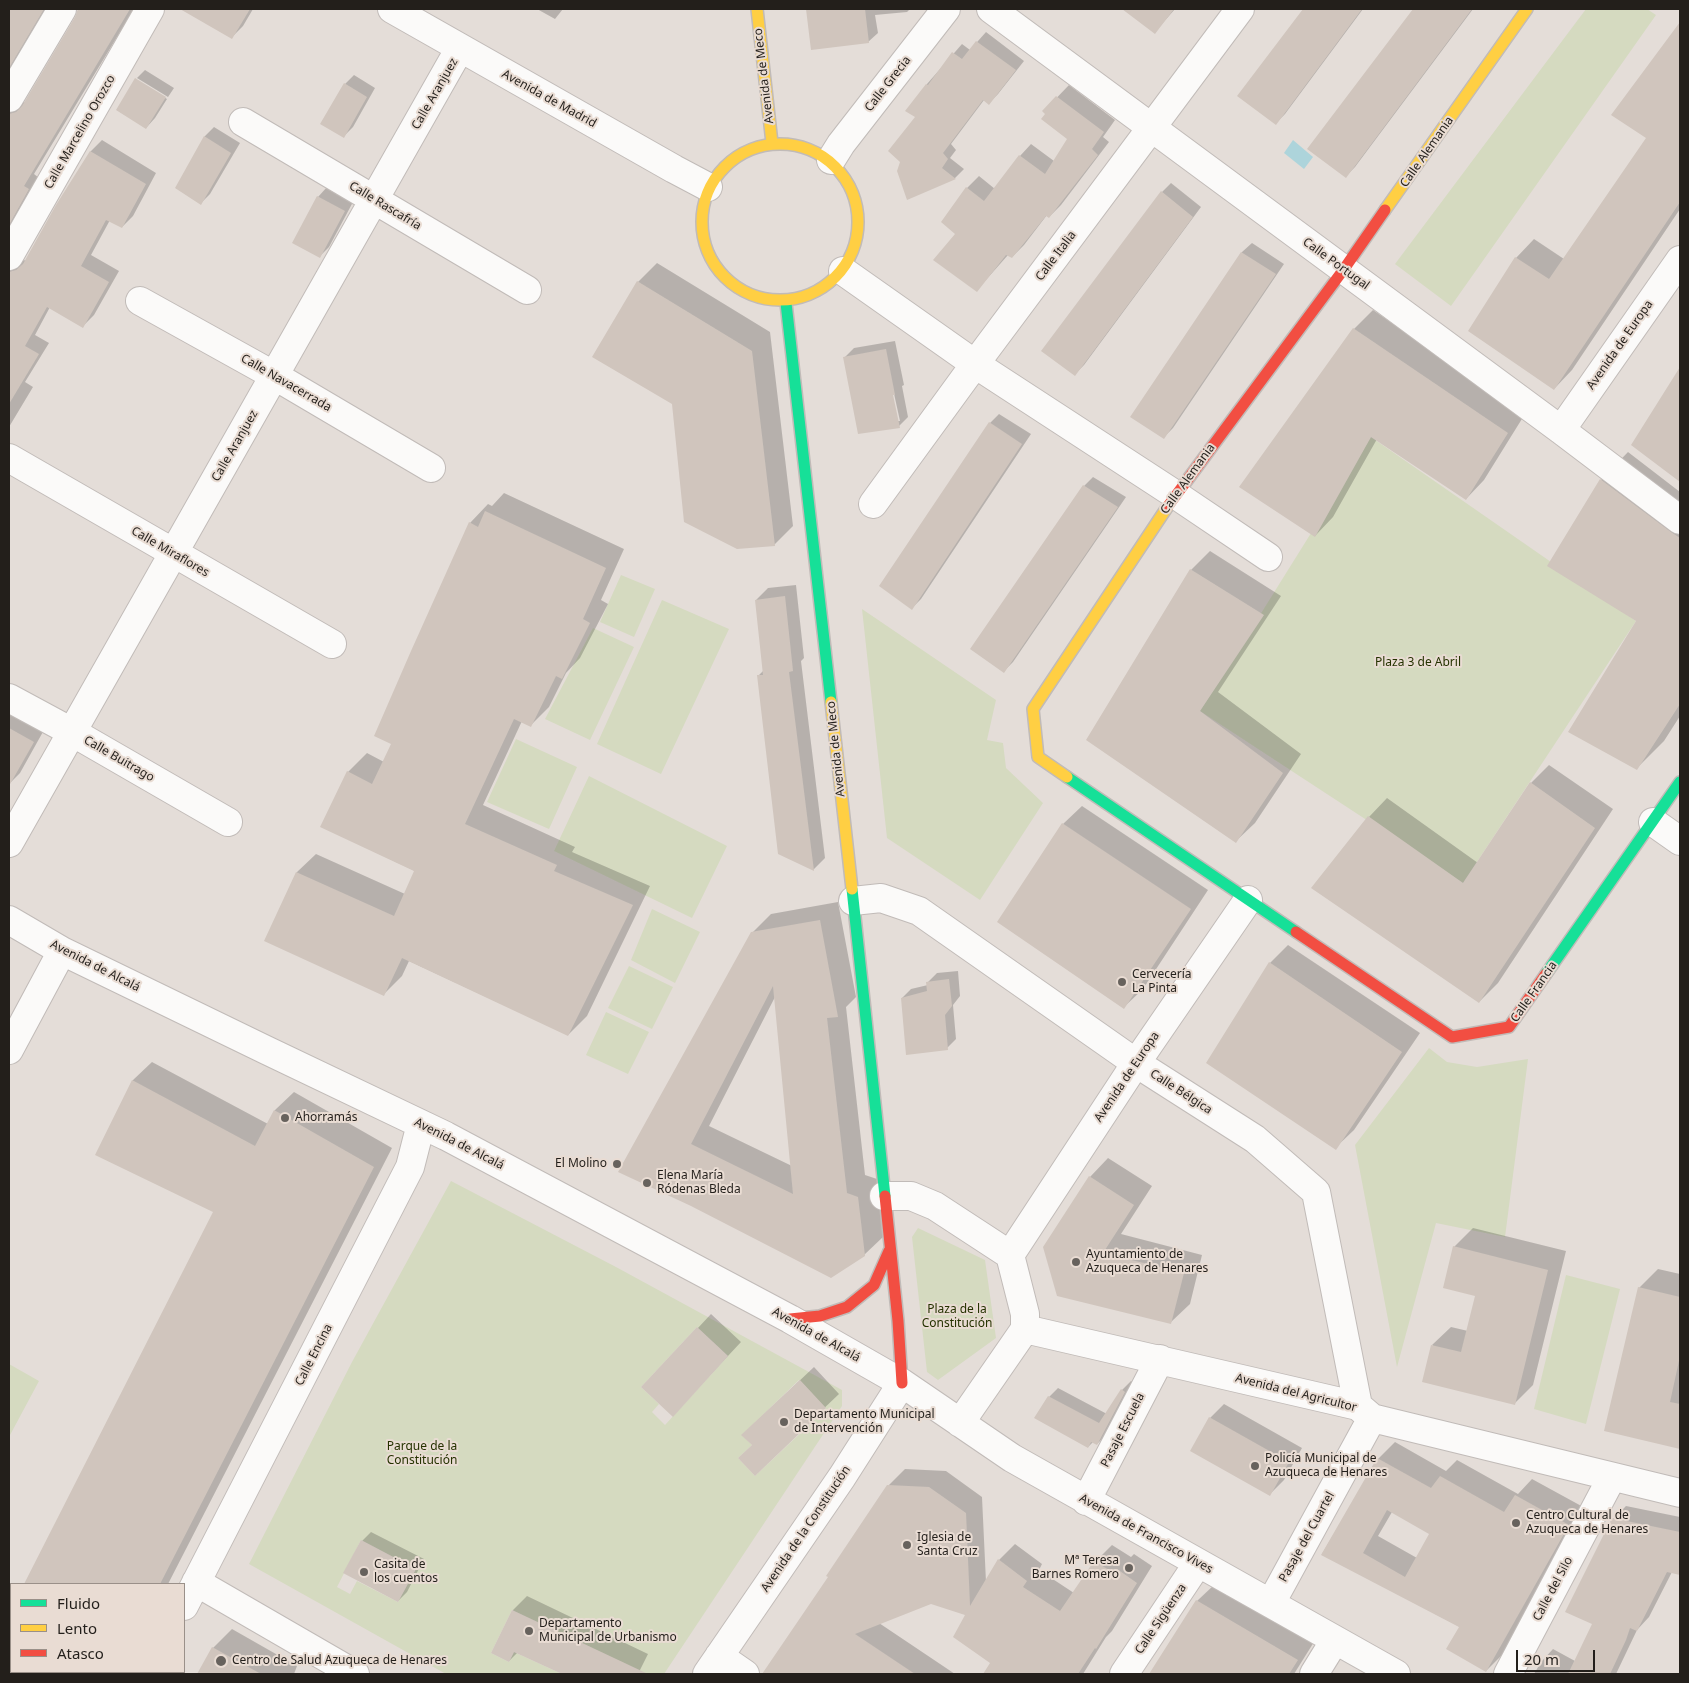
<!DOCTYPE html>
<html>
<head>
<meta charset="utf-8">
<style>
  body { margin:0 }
  #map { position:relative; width:1689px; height:1683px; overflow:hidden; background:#e4ddd8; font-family:"Noto Sans",sans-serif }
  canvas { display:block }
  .frame { position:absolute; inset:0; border:10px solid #231f1b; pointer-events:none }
  .legend { position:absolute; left:10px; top:1583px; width:175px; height:90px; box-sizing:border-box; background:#e9dcd3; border:1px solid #9a9089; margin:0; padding:6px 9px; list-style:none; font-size:15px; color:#231f1b }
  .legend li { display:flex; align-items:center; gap:10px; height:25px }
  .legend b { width:25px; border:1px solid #9a9089 }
  .scale { position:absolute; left:1516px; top:1650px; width:79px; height:22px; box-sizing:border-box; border:2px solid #231f1b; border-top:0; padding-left:6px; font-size:15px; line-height:18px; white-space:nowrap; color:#231f1b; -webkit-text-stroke:4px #e9dcd3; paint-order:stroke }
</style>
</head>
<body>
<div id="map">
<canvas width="1689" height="1683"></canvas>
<div class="frame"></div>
<ul class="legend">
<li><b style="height:6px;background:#16e098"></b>Fluido</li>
<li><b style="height:6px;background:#ffcf43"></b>Lento</li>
<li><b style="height:6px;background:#f24e42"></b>Atasco</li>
</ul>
<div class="scale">20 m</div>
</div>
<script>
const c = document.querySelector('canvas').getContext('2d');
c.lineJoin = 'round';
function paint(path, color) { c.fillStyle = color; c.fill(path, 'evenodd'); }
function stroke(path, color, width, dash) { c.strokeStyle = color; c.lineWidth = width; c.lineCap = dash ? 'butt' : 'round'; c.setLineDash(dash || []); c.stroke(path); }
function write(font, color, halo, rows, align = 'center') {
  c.font = font + ' "Noto Sans",sans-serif'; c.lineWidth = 4; c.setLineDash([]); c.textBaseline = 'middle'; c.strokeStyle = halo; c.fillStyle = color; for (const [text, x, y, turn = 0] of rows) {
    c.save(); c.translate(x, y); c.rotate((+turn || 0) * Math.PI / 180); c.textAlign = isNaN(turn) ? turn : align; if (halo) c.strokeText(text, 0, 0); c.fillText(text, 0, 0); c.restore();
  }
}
paint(new Path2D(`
  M 1586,9 L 1647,9 L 1656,15 L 1451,306 L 1395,264 Z
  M 1371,437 L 1636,621 L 1463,883 L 1200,711 Z
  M 621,575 L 655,589 L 634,637 L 600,622 Z
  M 662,600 L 729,629 L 661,774 L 597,744 Z
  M 862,609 L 996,700 L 987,740 L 1003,743 L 1006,768 L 1043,803 L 980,900 L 887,838 Z
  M 593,628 L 634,647 L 590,740 L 545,719 Z
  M 516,739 L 577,767 L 549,829 L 487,802 Z
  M 589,776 L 727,846 L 692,918 L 554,851 Z
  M 652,909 L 700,932 L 675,983 L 631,960 Z
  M 629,966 L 673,987 L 652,1029 L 608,1008 Z
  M 606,1012 L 649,1032 L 628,1074 L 586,1055 Z
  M 1429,1048 L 1447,1062 L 1477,1067 L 1528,1059 L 1505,1237 L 1436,1223 L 1397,1367 L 1355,1145 Z
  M 451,1181 L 616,1267 L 842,1390 L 842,1406 L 664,1674 L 632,1674 L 634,1668 L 512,1610 L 491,1653 L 509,1662 L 514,1652 L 562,1674 L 446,1674 L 249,1564 L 352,1362 ZM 697,1327 L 728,1356 L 665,1425 L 652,1412 L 659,1404 L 641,1387 ZM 799,1380 L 826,1409 L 755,1476 L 738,1458 L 752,1445 L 742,1435 ZM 361,1540 L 416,1569 L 398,1602 L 357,1581 L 350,1594 L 337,1587 Z
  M 918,1228 L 985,1260 L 996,1338 L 938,1380 L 927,1372 L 912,1237 Z
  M 1566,1275 L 1620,1289 L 1586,1424 L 1534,1409 Z
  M 9,1364 L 39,1381 L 9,1437 Z`), '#d5dac0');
paint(new Path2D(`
  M 1293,140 L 1313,157 L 1304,169 L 1284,153 Z`), '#add4db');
paint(new Path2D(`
  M 9,9 L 47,9 L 9,73 Z
  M 79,9 L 134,9 L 34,174 L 39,178 L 9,231 L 9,97 L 20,103 L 26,102 L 77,17 Z
  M 182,9 L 253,9 L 243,26 L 232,37 Z
  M 537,9 L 563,9 L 555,19 Z
  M 808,9 L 910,9 L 907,12 L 875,15 L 878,33 L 868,42 L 812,49 Z
  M 1124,9 L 1175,9 L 1155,32 Z
  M 1304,9 L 1363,9 L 1285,114 L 1276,123 L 1239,96 Z
  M 1414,9 L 1473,9 L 1355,167 L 1346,176 L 1309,149 Z
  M 1680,25 L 1680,209 L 1572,370 L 1554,389 L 1516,258 L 1534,239 L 1564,259 L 1648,138 L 1613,114 Z
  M 986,32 L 1024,61 L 998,94 L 989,103 L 984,100 L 951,144 L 956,150 L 950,158 L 964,169 L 955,178 L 908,199 L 917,116 L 927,84 L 962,44 L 970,50 Z
  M 145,70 L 174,88 L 168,97 L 137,78 Z
  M 354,75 L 375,88 L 353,127 L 344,136 L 345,84 Z
  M 137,79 L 137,81 L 167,99 L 155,118 L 146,128 L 117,110 Z
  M 1069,85 L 1115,120 L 1103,137 L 1109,142 L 1061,205 L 1049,217 L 1047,215 L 1024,245 L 1012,257 L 1008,255 L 977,290 L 957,234 L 967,188 L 979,176 L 995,189 L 1020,156 L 1031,144 L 1054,161 L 1069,139 L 1044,111 Z
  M 214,127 L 240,143 L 210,194 L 201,203 L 176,188 L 205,136 Z
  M 102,140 L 156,173 L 133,216 L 122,227 L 110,220 L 91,255 L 119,271 L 94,315 L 83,326 L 50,307 L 35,335 L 49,343 L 25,382 L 33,387 L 9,427 L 9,255 L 21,261 L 26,260 L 57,206 L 91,151 Z
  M 1171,183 L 1201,207 L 1084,365 L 1075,374 L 1162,192 Z
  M 327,187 L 353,202 L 329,247 L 320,256 L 294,242 L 318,197 Z
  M 1252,243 L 1284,264 L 1173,428 L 1164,437 L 1132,416 L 1242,252 Z
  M 657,263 L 770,332 L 793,526 L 774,545 L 674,403 L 638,282 Z
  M 1373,310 L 1525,414 L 1484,480 L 1466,499 L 1377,439 L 1333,517 L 1315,536 L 1241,487 L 1354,329 Z
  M 895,341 L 904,385 L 902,386 L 908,417 L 899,426 L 845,357 L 854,348 ZM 891,389 L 893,389 L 900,421 L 897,421 Z
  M 1680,369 L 1680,481 L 1633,445 Z
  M 999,414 L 1031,434 L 921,599 L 912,608 L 990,423 Z
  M 1628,452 L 1680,492 L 1680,716 L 1664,741 L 1637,768 L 1638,621 L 1601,480 Z
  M 1093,477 L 1126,497 L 1013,662 L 1004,671 L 1084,486 Z
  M 504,493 L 624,549 L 601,600 L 608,604 L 580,658 L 566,673 L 549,707 L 531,725 L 522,721 L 483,805 L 575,847 L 572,852 L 650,886 L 587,1016 L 568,1035 L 409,961 L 402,976 L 384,994 L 266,940 L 297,872 L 316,854 L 405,894 L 415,871 L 322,827 L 348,772 L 367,753 L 384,762 L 393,743 L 470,523 L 488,504 L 492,506 Z
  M 1210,551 L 1281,596 L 1218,692 L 1301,754 L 1255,823 L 1236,841 L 1088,739 L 1191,570 Z
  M 796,585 L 804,658 L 801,661 L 825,858 L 813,870 L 759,675 L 764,670 L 756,600 L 768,588 Z
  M 9,709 L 44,730 L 20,773 L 9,784 Z
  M 1549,765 L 1613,809 L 1498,983 L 1479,1002 L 1369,817 L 1387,798 L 1478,863 L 1531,783 Z
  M 1082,806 L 1208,890 L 1143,989 L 1124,1007 L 1063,824 Z
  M 838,902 L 856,997 L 846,1007 L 865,1175 L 877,1179 L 883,1237 L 864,1255 L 691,1205 L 620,1171 L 752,933 L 771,914 ZM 775,997 L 792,1166 L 709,1126 Z
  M 1288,945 L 1420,1033 L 1354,1130 L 1335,1148 L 1270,963 Z
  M 958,971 L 960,996 L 953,1005 L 956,1039 L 947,1048 L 902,998 L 911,989 L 928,985 L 928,982 L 937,973 Z
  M 152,1062 L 268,1124 L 275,1110 L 294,1092 L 392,1148 L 168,1584 L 26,1584 L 215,1211 L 97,1155 L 133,1080 Z
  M 1108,1158 L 1152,1186 L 1121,1234 L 1202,1255 L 1190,1304 L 1171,1322 L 1058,1295 L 1090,1177 Z
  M 1473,1228 L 1566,1251 L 1533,1385 L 1514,1404 L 1432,1345 L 1451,1327 L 1468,1331 L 1476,1295 L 1454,1247 Z
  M 1658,1269 L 1680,1274 L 1680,1448 L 1605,1430 L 1639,1288 Z
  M 711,1314 L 741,1342 L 686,1401 L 643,1387 Z
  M 814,1367 L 839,1394 L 755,1474 L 753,1445 L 757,1421 Z
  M 1131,1381 L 1134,1382 L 1106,1435 L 1097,1444 L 1093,1442 L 1088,1447 L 1049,1397 L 1058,1388 L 1107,1414 L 1122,1390 Z
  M 1224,1404 L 1302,1448 L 1284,1480 L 1270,1494 L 1210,1418 Z
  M 1395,1442 L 1446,1471 L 1457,1460 L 1518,1494 L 1532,1479 L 1585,1508 L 1503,1654 L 1486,1671 L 1460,1627 L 1322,1554 L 1378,1459 ZM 1392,1512 L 1431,1534 L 1417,1558 L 1378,1536 Z
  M 905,1469 L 946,1471 L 982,1497 L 986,1582 L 999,1560 L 1015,1544 L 1042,1564 L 1039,1570 L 1074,1593 L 1095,1562 L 1112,1545 L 1131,1557 L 1134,1554 L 1152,1566 L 1112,1631 L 1106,1637 L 1083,1674 L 984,1674 L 992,1662 L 967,1615 L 931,1603 L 879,1623 L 955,1674 L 769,1674 L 765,1672 L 830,1577 L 888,1486 Z
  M 1626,1506 L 1680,1517 L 1680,1574 L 1672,1572 L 1649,1617 L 1637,1630 L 1616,1674 L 1534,1674 L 1541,1662 L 1553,1649 L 1575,1661 L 1593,1624 L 1613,1519 Z
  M 371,1532 L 424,1559 L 407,1592 L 398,1601 L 362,1541 Z
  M 1214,1585 L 1314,1642 L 1294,1674 L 1150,1674 L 1197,1601 Z
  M 527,1596 L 648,1654 L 638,1674 L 565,1674 L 518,1652 L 509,1661 L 513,1610 Z
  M 11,1613 L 11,1672 L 123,1672 L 121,1674 L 9,1674 L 9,1618 Z
  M 232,1629 L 297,1666 L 294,1674 L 199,1674 L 213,1648 Z`), '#0003');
paint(new Path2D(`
  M 9,9 L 44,9 L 9,68 Z
  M 78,9 L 130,9 L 24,186 L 29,189 L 9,225 L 9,114 L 16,112 L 22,106 L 75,17 Z
  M 180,9 L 250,9 L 232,39 Z
  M 806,9 L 865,9 L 869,43 L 811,50 Z
  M 1122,9 L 1174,9 L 1155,34 Z
  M 1303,9 L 1362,9 L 1276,125 L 1237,96 Z
  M 1413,9 L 1472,9 L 1346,178 L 1307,149 Z
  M 1680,22 L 1680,202 L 1554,390 L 1468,331 L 1515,257 L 1549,279 L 1646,138 L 1611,115 Z
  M 976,41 L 1016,70 L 989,105 L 983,100 L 943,153 L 948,159 L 942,168 L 956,179 L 907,200 L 897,171 L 900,162 L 888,151 L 915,117 L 905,111 L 926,84 L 928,85 L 952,52 L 962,59 Z
  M 135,78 L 166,97 L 146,129 L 116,110 Z
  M 344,83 L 367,97 L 344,138 L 320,124 Z
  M 1056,96 L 1104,132 L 1092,149 L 1098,155 L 1049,218 L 1046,216 L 1012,258 L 1006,255 L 977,292 L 933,260 L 955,234 L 941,222 L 966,187 L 984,201 L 1019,155 L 1045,174 L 1067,139 L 1041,119 L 1045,114 L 1042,111 Z
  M 204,136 L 231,153 L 201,205 L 175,188 Z
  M 90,151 L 146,184 L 122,228 L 106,220 L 81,266 L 109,282 L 83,328 L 47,307 L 25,346 L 39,354 L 9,404 L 9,272 L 16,270 L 23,264 L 56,205 Z
  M 1161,191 L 1193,217 L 1075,376 L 1041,351 Z
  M 317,196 L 345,211 L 320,258 L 292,243 Z
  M 1241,252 L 1276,274 L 1164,439 L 1130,417 Z
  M 637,281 L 752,351 L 775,546 L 737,549 L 684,522 L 672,404 L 592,357 Z
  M 1353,328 L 1508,433 L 1466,500 L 1371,437 L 1315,537 L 1239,487 Z
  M 886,349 L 895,395 L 893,395 L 900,428 L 858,434 L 843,357 Z
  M 1680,367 L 1680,482 L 1631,445 Z
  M 989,422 L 1022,444 L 912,610 L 879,586 Z
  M 1600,479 L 1671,532 L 1680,538 L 1680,704 L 1637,770 L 1568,732 L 1636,621 L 1547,566 Z
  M 1083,485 L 1118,507 L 1004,673 L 970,649 Z
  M 485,511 L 606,568 L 583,619 L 590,623 L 562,679 L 556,676 L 531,727 L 514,719 L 465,824 L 557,865 L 554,871 L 633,905 L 568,1036 L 402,958 L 384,996 L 264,941 L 296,872 L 394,916 L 414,871 L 320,827 L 347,771 L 372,784 L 391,744 L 374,736 L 411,651 L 469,522 L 478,527 Z
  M 1190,569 L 1264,615 L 1200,711 L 1283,773 L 1236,843 L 1086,740 Z
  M 785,596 L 793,671 L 789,672 L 814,871 L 778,854 L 757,675 L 763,675 L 755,600 Z
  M 9,728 L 34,742 L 9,786 Z
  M 1530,782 L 1595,828 L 1479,1003 L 1311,888 L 1368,816 L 1463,883 Z
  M 1062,823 L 1191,909 L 1124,1009 L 997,922 Z
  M 820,920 L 838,1017 L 827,1018 L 847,1193 L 858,1197 L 865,1256 L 831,1278 L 691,1206 L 618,1172 L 751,932 ZM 773,986 L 793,1194 L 691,1144 Z
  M 1269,962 L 1402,1052 L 1336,1150 L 1206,1063 Z
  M 949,979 L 952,1006 L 945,1015 L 948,1050 L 906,1055 L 901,998 L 927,991 L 926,982 Z
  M 132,1080 L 255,1146 L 274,1110 L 374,1167 L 160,1584 L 24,1584 L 213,1212 L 95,1155 Z
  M 1089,1176 L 1134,1205 L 1103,1253 L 1184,1273 L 1171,1324 L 1057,1296 L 1043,1247 Z
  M 1453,1246 L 1548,1270 L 1515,1405 L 1422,1382 L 1431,1345 L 1461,1352 L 1475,1296 L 1443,1288 Z
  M 1638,1287 L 1680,1297 L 1680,1356 L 1670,1402 L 1680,1404 L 1680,1449 L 1604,1431 Z
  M 697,1327 L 728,1356 L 673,1417 L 641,1387 Z
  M 800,1380 L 826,1408 L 755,1476 L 738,1458 L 752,1445 L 741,1435 Z
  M 1121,1389 L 1125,1392 L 1097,1445 L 1091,1442 L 1088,1448 L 1034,1418 L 1048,1396 L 1099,1423 Z
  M 1209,1417 L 1289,1462 L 1270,1496 L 1190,1451 Z
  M 1377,1458 L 1431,1488 L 1440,1476 L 1504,1512 L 1515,1495 L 1569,1525 L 1486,1672 L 1446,1649 L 1459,1627 L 1321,1555 ZM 1387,1510 L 1429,1534 L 1405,1577 L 1363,1553 Z
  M 887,1485 L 929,1487 L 966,1513 L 970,1606 L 998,1559 L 1027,1581 L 1023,1587 L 1060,1611 L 1094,1561 L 1114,1573 L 1117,1569 L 1137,1583 L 1096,1649 L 1095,1648 L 1078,1674 L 983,1674 L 990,1663 L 953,1637 L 965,1615 L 931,1604 L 855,1634 L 915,1674 L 762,1674 L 828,1577 L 826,1576 Z
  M 1612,1518 L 1680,1532 L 1680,1575 L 1667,1572 L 1637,1631 L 1630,1628 L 1626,1640 L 1610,1674 L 1568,1674 L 1592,1624 L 1565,1612 Z
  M 361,1540 L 416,1569 L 398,1602 L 343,1573 Z
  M 1196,1600 L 1298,1660 L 1289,1674 L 1149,1674 Z
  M 512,1610 L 648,1674 L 562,1674 L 514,1652 L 509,1662 L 491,1653 Z
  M 212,1647 L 261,1674 L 197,1674 Z`), '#d0c5bd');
const street = new Path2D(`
  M 392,9 L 674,169 L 708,187
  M 991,9 L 1561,430 L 1680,520
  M 9,98 L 62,9
  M 243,122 L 527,290
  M 831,160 L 841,144 L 946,9
  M 9,256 L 150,9
  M 843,271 L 975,364 L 1176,495 L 1268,557
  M 140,301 L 275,376 L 431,468
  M 1561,430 L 1680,260
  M 9,458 L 332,644
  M 873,504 L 975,364 L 1240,9
  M 9,698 L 72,732 L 228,822
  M 1653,822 L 1680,841
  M 9,843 L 460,48
  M 853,901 L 881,898 L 919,911 L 1136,1063 L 1255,1139 L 1316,1192 L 1358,1406
  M 9,920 L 62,951 L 266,1050 L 446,1136 L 790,1319 L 902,1383 L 1012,1458 L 1396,1674
  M 9,1050 L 62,951
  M 884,1196 L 911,1196 L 935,1206 L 1010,1255 L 1025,1314 L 1025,1329 L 960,1423
  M 1010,1255 L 1136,1063 L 1248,900
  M 1025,1329 L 1358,1406 L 1372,1418 L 1680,1493
  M 1086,1501 L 1160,1359
  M 196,1582 L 355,1674
  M 1271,1603 L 1372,1418
  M 184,1606 L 410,1167 L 421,1124
  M 719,1656 L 745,1674
  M 147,1674 L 149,1672
  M 707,1674 L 842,1477 L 902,1383
  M 1124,1674 L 1198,1563
  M 1314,1674 L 1335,1640
  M 1508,1674 L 1612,1477`);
const fast = new Path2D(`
  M 786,303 L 831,702
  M 1067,777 L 1296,932
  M 852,889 L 885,1196
  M 1546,974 L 1680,782`);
const slow = new Path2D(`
  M 757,9 L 772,143
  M702 222a78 78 0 1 1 156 0a78 78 0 1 1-156 0Z
  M 1385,210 L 1527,9
  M 831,702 L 852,889
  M 1067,777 L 1038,757 L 1033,709 L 1168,506`);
const jam = new Path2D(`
  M 1168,506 L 1344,269 L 1385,210
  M 1296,932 L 1452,1037 L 1509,1027 L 1546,974
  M 885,1196 L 898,1321 L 902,1383
  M 790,1319 L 820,1316 L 847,1307 L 874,1285 L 889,1251`);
stroke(street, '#c1bbb8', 30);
stroke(fast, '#c1bbb8', 14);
stroke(slow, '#c1bbb8', 14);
stroke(jam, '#c1bbb8', 14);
stroke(street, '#fbfaf9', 28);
stroke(fast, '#16e098', 11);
stroke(slow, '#ffcf43', 11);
stroke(jam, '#f24e42', 11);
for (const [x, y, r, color] of [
  [1122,982,5,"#67625d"],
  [285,1118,5,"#67625d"],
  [617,1164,5,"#67625d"],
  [647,1183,5,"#67625d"],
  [1076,1262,5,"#67625d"],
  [784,1422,5,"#67625d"],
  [1255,1466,5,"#67625d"],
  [1516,1523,5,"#67625d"],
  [907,1545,5,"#67625d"],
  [1129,1568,5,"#67625d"],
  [364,1572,5,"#67625d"],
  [529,1631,5,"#67625d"],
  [221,1661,6,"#67625d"]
]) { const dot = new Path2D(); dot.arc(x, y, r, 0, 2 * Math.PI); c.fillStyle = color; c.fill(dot); stroke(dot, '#e9dcd3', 2); }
write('12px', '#231f1b', '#e9dcd3', [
  ["Avenida de Meco",764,76,-97],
  ["Calle Grecia",888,84,-52],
  ["Calle Aranjuez",435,94,-60],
  ["Avenida de Madrid",549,99,29],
  ["Calle Marcelino Orozco",80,132,-60],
  ["Calle Alemania",1427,152,-55],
  ["Calle Rascafría",385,206,31],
  ["Calle Italia",1056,256,-53],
  ["Calle Portugal",1336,264,36],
  ["Avenida de Europa",1620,345,-55],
  ["Calle Navacerrada",286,383,30],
  ["Calle Aranjuez",235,446,-60],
  ["Calle Alemania",1188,479,-54],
  ["Calle Miraflores",170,552,30],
  ["Avenida de Meco",836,749,-96],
  ["Calle Buitrago",119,759,30],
  ["Avenida de Alcalá",95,966,27],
  ["Calle Francia",1534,992,-55],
  ["Avenida de Europa",1127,1077,-56],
  ["Calle Bélgica",1181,1092,33],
  ["Avenida de Alcalá",459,1144,27],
  ["Avenida de Alcalá",816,1335,29],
  ["Calle Encina",314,1355,-63],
  ["Avenida del Agricultor",1296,1393,14],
  ["Pasaje Escuela",1123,1430,-63],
  ["Avenida de la Constitución",806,1529,-56],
  ["Avenida de Francisco Vives",1146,1534,29],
  ["Pasaje del Cuartel",1307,1537,-61],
  ["Calle del Silo",1553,1589,-62],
  ["Calle Sigüenza",1161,1619,-56]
]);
write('12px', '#253200', '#e9dcd3', [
  ["Plaza 3 de Abril",1418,663],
  ["Plaza de la",957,1310],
  ["Constitución",957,1324],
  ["Parque de la",422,1447],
  ["Constitución",422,1461]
]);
write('12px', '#231f1b', '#e9dcd3', [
  ["Cervecería",1132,975],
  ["La Pinta",1132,989],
  ["Ahorramás",295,1118],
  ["El Molino",607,1164,"right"],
  ["Elena María",657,1176],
  ["Ródenas Bleda",657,1190],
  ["Ayuntamiento de",1086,1255],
  ["Azuqueca de Henares",1086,1269],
  ["Departamento Municipal",794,1415],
  ["de Intervención",794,1429],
  ["Policía Municipal de",1265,1459],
  ["Azuqueca de Henares",1265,1473],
  ["Centro Cultural de",1526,1516],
  ["Azuqueca de Henares",1526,1530],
  ["Iglesia de",917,1538],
  ["Santa Cruz",917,1552],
  ["Mª Teresa",1119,1561,"right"],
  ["Barnes Romero",1119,1575,"right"],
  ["Casita de",374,1565],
  ["los cuentos",374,1579],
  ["Departamento",539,1624],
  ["Municipal de Urbanismo",539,1638],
  ["Centro de Salud Azuqueca de Henares",232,1661]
], 'left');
</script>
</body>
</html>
